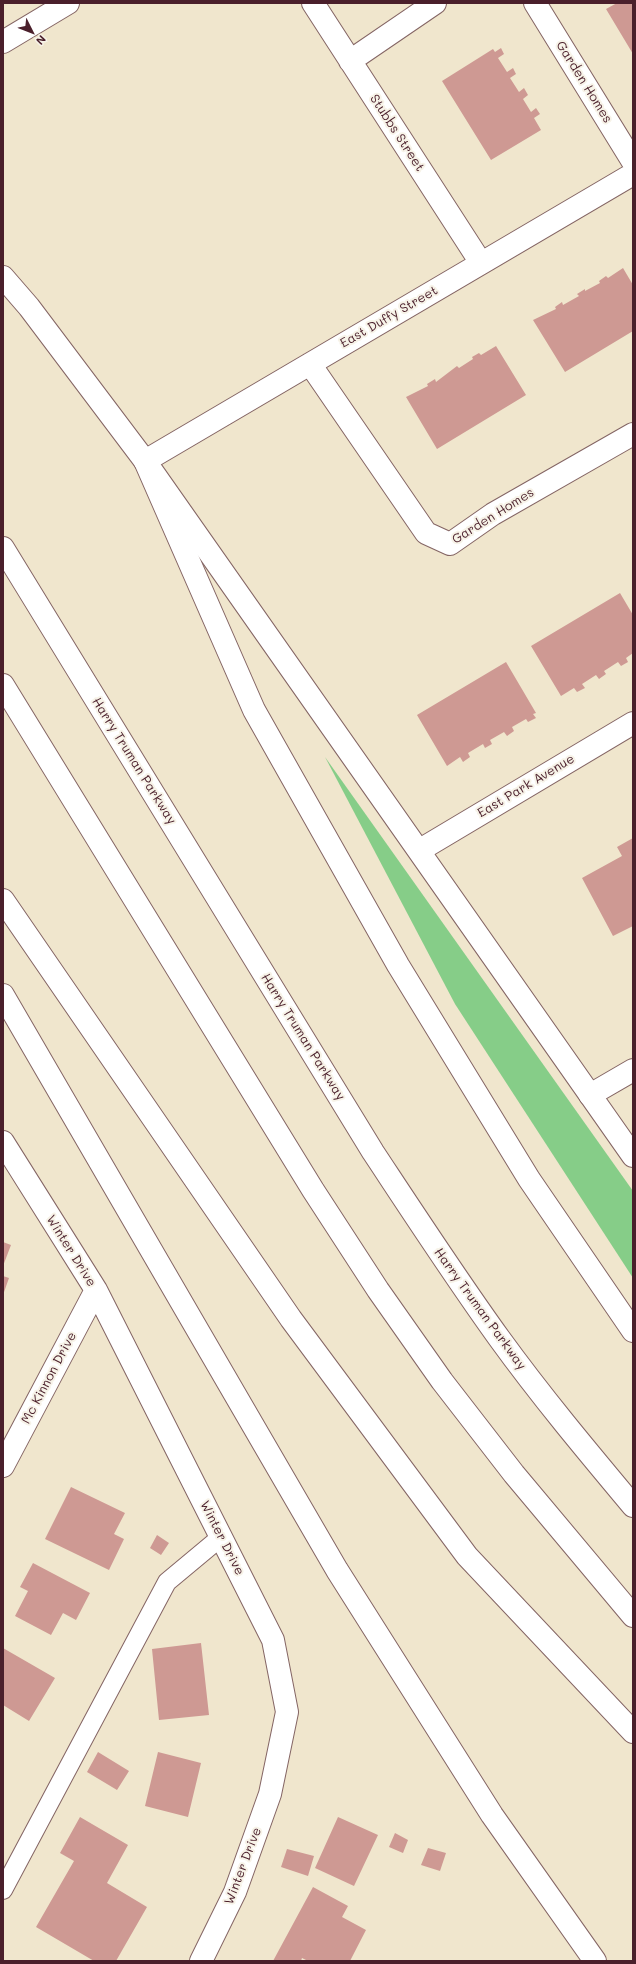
<!DOCTYPE html>
<html>
<head>
<meta charset="utf-8">
<style>
  body { margin:0 }
  #map { position:relative; width:636px; height:1964px; overflow:hidden; background:#f0e6cd; font-family:Mali,sans-serif }
  canvas { display:block }
  .frame { position:absolute; inset:0; border:4px solid #4a1f2b; pointer-events:none }
  .north { position:absolute; left:12px; top:12px; width:40px; height:40px; -webkit-text-stroke:3px #f7f3e8; paint-order:stroke; rotate:132deg; font-size:11px; font-weight:700; line-height:16px; text-align:center; color:#4a1f2b }
  .north::after { content:''; display:block; margin:auto; width:14px; height:18px; background:#4a1f2b; clip-path:polygon(50% 0,100% 100%,50% 72%,0 100%) }
</style>
</head>
<body>
<div id="map">
<canvas width="636" height="1964"></canvas>
<div class="frame"></div>
<div class="north">N</div>
</div>
<script>
const c = document.querySelector('canvas').getContext('2d');
c.lineJoin = 'round';
function paint(path, color) { c.fillStyle = color; c.fill(path, 'evenodd'); }
function stroke(path, color, width, dash) { c.strokeStyle = color; c.lineWidth = width; c.lineCap = dash ? 'butt' : 'round'; c.setLineDash(dash || []); c.stroke(path); }
function write(font, color, halo, rows, align = 'center') {
  c.font = font + ' Mali,sans-serif'; c.lineWidth = 4; c.setLineDash([]); c.textBaseline = 'middle'; c.strokeStyle = halo; c.fillStyle = color; for (const [text, x, y, turn = 0] of rows) {
    c.save(); c.translate(x, y); c.rotate((+turn || 0) * Math.PI / 180); c.textAlign = isNaN(turn) ? turn : align; if (halo) c.strokeText(text, 0, 0); c.fillText(text, 0, 0); c.restore();
  }
}
paint(new Path2D(`
  M 325,757 L 633,1191 L 633,1278 L 455,1004 Z`), '#86cd88');
paint(new Path2D(`
  M 617,3 L 633,3 L 633,54 L 606,9 Z
  M 501,48 L 504,54 L 498,58 L 507,72 L 513,68 L 516,74 L 510,78 L 519,92 L 524,88 L 528,95 L 523,99 L 531,112 L 536,108 L 540,114 L 534,118 L 541,130 L 491,160 L 442,81 L 493,49 L 495,52 Z
  M 623,268 L 633,285 L 633,331 L 565,372 L 533,320 L 556,309 L 555,307 L 562,302 L 563,305 L 579,296 L 577,294 L 585,289 L 585,291 L 600,283 L 599,281 L 606,276 L 608,278 Z
  M 496,346 L 526,395 L 437,449 L 406,397 L 428,386 L 427,384 L 435,379 L 436,382 L 457,366 L 459,368 L 473,359 L 472,357 L 479,353 L 481,355 Z
  M 620,593 L 633,615 L 633,653 L 626,658 L 628,662 L 621,666 L 618,662 L 604,671 L 606,674 L 599,679 L 596,675 L 582,684 L 585,688 L 577,692 L 574,688 L 561,696 L 531,646 Z
  M 506,662 L 536,713 L 533,714 L 536,718 L 528,722 L 526,719 L 512,727 L 514,731 L 507,736 L 504,732 L 490,740 L 492,744 L 485,748 L 483,744 L 468,753 L 470,757 L 463,762 L 460,757 L 447,766 L 417,715 Z
  M 633,838 L 633,926 L 613,936 L 582,878 L 622,856 L 617,847 Z
  M 3,1242 L 11,1245 L 3,1266 Z
  M 3,1276 L 9,1278 L 3,1295 Z
  M 71,1487 L 125,1513 L 114,1534 L 124,1539 L 109,1570 L 45,1539 Z
  M 157,1535 L 169,1543 L 161,1555 L 150,1548 Z
  M 33,1563 L 90,1593 L 76,1620 L 63,1613 L 51,1635 L 15,1616 L 28,1591 L 20,1587 Z
  M 201,1643 L 209,1715 L 159,1720 L 152,1649 Z
  M 3,1648 L 55,1678 L 29,1721 L 3,1705 Z
  M 98,1752 L 129,1771 L 117,1790 L 87,1772 Z
  M 158,1752 L 201,1763 L 188,1817 L 145,1806 Z
  M 80,1817 L 128,1845 L 107,1883 L 147,1907 L 116,1961 L 94,1961 L 36,1927 L 74,1861 L 60,1853 Z
  M 338,1817 L 378,1835 L 354,1886 L 315,1868 Z
  M 395,1833 L 408,1840 L 403,1853 L 389,1847 Z
  M 428,1848 L 446,1853 L 440,1871 L 421,1865 Z
  M 287,1849 L 314,1856 L 308,1876 L 281,1867 Z
  M 313,1887 L 348,1906 L 342,1917 L 366,1930 L 350,1961 L 308,1961 L 302,1958 L 301,1961 L 273,1961 Z`), '#ce9993');
const lane = new Path2D(`
  M 3,1890 L 167,1582 L 221,1537`);
const street = new Path2D(`
  M 313,3 L 481,263
  M 535,3 L 633,162
  M 350,61 L 435,3
  M 310,364 L 426,533 L 450,544 L 493,514 L 633,434
  M 145,461 L 633,174
  M 420,850 L 633,723
  M 590,1095 L 633,1070
  M 3,1142 L 96,1290 L 273,1640 L 287,1712 L 270,1794 L 235,1892 L 201,1961
  M 3,1466 L 96,1290`);
const secondary = new Path2D(`
  M 3,42 L 68,3
  M 3,277 L 29,307 L 145,461 L 633,1156
  M 3,995 L 337,1570 L 492,1815 L 595,1961`);
const highway = new Path2D(`
  M 145,461 L 254,710 L 398,965 L 529,1179 L 633,1331
  M 3,548 L 373,1152 C 414,1214 455,1277 499,1338 C 541,1396 587,1451 633,1506
  M 3,685 L 313,1190 L 378,1290 L 442,1381 L 514,1474 L 633,1616
  M 3,900 L 291,1319 L 467,1556 L 633,1732`);
stroke(lane, '#846564', 20);
stroke(street, '#846564', 24);
stroke(secondary, '#846564', 24);
stroke(highway, '#846564', 24);
stroke(lane, '#fff', 18);
stroke(street, '#fff', 22);
stroke(secondary, '#fff', 22);
stroke(highway, '#fff', 22);
write('13px', '#4a1f2b', '#f7f3e8', [
  ["Garden Homes",584,82,58],
  ["Stubbs Street",397,133,57],
  ["East Duffy Street",389,317,-30],
  ["Garden Homes",493,516,-32],
  ["Harry Truman Parkway",134,761,58],
  ["East Park Avenue",526,786,-31],
  ["Harry Truman Parkway",303,1037,58],
  ["Winter Drive",71,1251,58],
  ["Harry Truman Parkway",480,1309,54],
  ["Mc Kinnon Drive",49,1378,-62],
  ["Winter Drive",222,1538,63],
  ["Winter Drive",243,1866,-69]
]);
</script>
</body>
</html>
